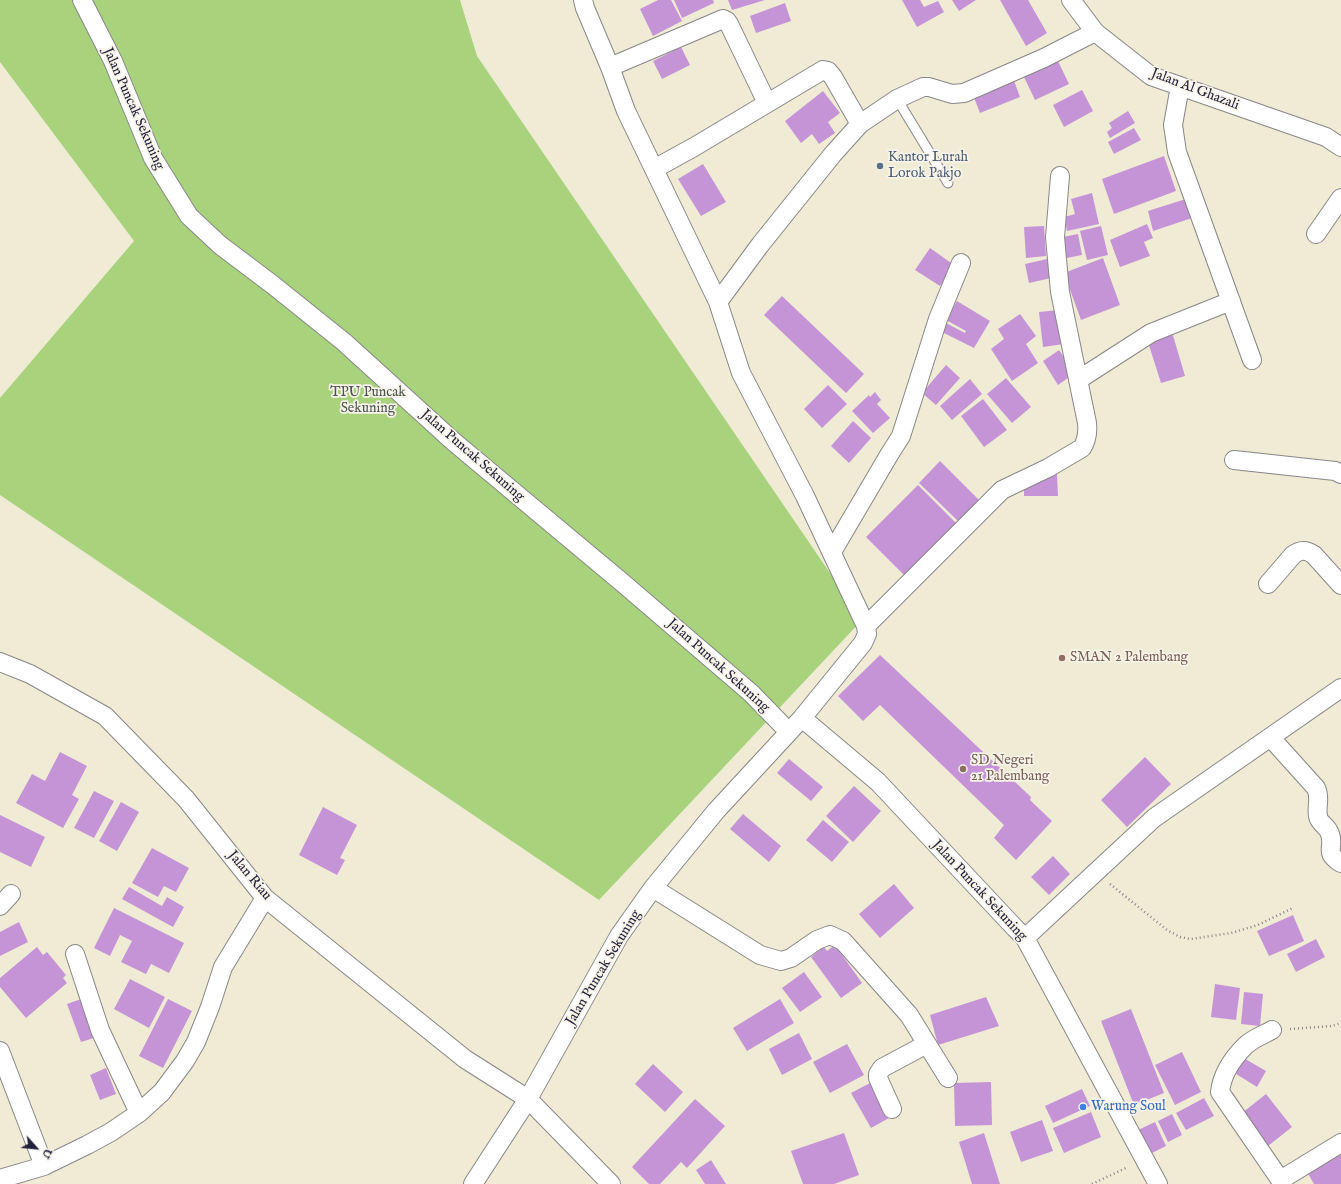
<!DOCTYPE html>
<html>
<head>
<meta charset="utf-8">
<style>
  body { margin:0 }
  #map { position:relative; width:1341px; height:1184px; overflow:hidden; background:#f0ebd5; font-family:"IM FELL English",serif }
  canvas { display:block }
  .north { position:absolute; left:16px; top:1128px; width:40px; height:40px; -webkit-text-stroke:3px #f7f3e8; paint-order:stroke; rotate:117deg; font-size:11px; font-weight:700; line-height:16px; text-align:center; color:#22223b }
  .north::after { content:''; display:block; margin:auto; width:14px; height:18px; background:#22223b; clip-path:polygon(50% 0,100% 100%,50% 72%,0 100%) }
</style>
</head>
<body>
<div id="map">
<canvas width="1341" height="1184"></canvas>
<div class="north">U</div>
</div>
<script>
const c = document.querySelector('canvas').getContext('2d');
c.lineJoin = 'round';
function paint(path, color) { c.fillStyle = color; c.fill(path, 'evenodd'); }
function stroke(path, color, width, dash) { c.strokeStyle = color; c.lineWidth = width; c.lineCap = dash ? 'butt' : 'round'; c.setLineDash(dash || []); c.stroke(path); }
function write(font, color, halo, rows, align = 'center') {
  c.font = font + ' "IM FELL English",serif'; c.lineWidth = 3.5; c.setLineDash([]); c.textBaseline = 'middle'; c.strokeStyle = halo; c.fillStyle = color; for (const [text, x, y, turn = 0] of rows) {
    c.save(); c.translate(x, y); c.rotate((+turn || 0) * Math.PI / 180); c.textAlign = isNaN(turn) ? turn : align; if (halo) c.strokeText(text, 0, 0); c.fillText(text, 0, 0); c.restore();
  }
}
paint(new Path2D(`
  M 0,0 L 460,0 L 477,56 L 862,620 L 599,900 L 0,495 L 0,398 L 134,241 L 0,62 Z`), '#a9d27d');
paint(new Path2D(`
  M 658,0 L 671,0 L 682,21 L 653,36 L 640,9 Z
  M 674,0 L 713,0 L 714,3 L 682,18 Z
  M 728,0 L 765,0 L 732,10 Z
  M 902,0 L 920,0 L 924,7 L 938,1 L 944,12 L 917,27 Z
  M 952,0 L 976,0 L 959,11 Z
  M 1000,0 L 1028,0 L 1047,33 L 1026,46 Z
  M 785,3 L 791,21 L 756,33 L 750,16 Z
  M 681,47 L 690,65 L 662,79 L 653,61 Z
  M 1057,59 L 1069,84 L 1035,100 L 1023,75 Z
  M 1013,78 L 1020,97 L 980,113 L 973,95 Z
  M 1082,90 L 1093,111 L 1064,127 L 1053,105 Z
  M 823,91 L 840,113 L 828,122 L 835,133 L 819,144 L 812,134 L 801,143 L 785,121 Z
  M 1128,111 L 1135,123 L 1110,138 L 1107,132 L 1112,128 L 1109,123 Z
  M 1134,128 L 1141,140 L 1114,154 L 1108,142 Z
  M 1164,156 L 1176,191 L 1114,214 L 1102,179 Z
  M 703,164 L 726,202 L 701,216 L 678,179 Z
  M 1092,193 L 1099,224 L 1067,231 L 1064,217 L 1075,214 L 1071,199 Z
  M 1189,198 L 1195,217 L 1153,231 L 1148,211 Z
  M 1147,224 L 1153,238 L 1144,242 L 1150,256 L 1120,267 L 1110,240 Z
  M 1044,226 L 1046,256 L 1026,258 L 1024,227 Z
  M 1101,226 L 1108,255 L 1087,260 L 1080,231 Z
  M 1078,234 L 1082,255 L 1062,259 L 1058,238 Z
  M 930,248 L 954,265 L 940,286 L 915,270 Z
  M 1103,258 L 1120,305 L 1081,320 L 1064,273 Z
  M 1047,259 L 1051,278 L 1029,283 L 1025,264 Z
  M 782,296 L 864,374 L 846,393 L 764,315 Z
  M 957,301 L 990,321 L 974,348 L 938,330 L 942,321 L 965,333 L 966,331 L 946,320 Z
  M 1059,310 L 1064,344 L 1043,347 L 1039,312 Z
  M 1020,314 L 1036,336 L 1026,344 L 1038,363 L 1012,381 L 991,349 L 1004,339 L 998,329 Z
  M 1172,332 L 1185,376 L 1161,383 L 1147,339 Z
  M 1059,350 L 1075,373 L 1058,385 L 1043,361 Z
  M 946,365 L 960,378 L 936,405 L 922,393 Z
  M 1006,378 L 1031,407 L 1012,423 L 987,394 Z
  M 970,379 L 982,394 L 952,420 L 940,406 Z
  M 828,385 L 847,404 L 822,428 L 804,409 Z
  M 875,392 L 881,400 L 877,404 L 890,418 L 873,433 L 852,411 L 869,395 L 870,397 Z
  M 983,399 L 1007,430 L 984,447 L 961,416 Z
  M 853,421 L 871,438 L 849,463 L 831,446 Z
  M 940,461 L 980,501 L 959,522 L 919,483 Z
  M 1043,474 L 1057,474 L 1058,496 L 1024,496 L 1024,480 Z
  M 918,485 L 957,524 L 906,577 L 866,537 Z
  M 880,655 L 1031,797 L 1030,800 L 1052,821 L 1016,860 L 994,838 L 1004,825 L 880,705 L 863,721 L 838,696 Z
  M 60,752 L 87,766 L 72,795 L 79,799 L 63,828 L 16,803 L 32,774 L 45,781 Z
  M 1145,757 L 1171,784 L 1127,827 L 1101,800 Z
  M 789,759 L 823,787 L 811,801 L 777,773 Z
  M 854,786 L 881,811 L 853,842 L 826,816 Z
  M 94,791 L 114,801 L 94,838 L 74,828 Z
  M 121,802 L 139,812 L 117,851 L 99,841 Z
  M 323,807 L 357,825 L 340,858 L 345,860 L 337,875 L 299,855 Z
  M 743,814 L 781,846 L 769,862 L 730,829 Z
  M 0,815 L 45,837 L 31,867 L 0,852 Z
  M 823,820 L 849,842 L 832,862 L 806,840 Z
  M 152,848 L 189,868 L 176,892 L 164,886 L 158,897 L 132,883 Z
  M 1053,856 L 1070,874 L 1049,895 L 1031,877 Z
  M 894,884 L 914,908 L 880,938 L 859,914 Z
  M 129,887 L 162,906 L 167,897 L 184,907 L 173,927 L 122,899 Z
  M 114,908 L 184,943 L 169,973 L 151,964 L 146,974 L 121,962 L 132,941 L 120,935 L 110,956 L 94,948 Z
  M 1293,915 L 1304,941 L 1269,956 L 1257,931 Z
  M 19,922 L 28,942 L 0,956 L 0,932 Z
  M 1316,939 L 1325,957 L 1296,972 L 1287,954 Z
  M 835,945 L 862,983 L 841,998 L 811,957 L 824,947 L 827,951 Z
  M 37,947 L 43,955 L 47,952 L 66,975 L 63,978 L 67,983 L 26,1018 L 0,987 L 0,978 Z
  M 804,972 L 822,997 L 800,1012 L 782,988 Z
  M 130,979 L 165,997 L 149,1028 L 114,1009 Z
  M 1215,984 L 1240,988 L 1236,1020 L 1211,1017 Z
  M 1244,992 L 1263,994 L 1260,1026 L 1241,1024 Z
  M 986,997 L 999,1026 L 938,1045 L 930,1015 Z
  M 81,999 L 94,1038 L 81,1042 L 67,1004 Z
  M 168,999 L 192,1011 L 163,1068 L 139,1056 Z
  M 780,999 L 794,1023 L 747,1051 L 733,1028 Z
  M 1131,1009 L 1164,1093 L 1134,1105 L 1101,1021 Z
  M 799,1033 L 812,1059 L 782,1075 L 769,1049 Z
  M 847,1044 L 864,1075 L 830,1093 L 813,1062 Z
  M 1182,1052 L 1201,1092 L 1175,1105 L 1155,1065 Z
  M 1242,1057 L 1266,1071 L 1257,1087 L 1233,1072 Z
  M 653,1064 L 683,1092 L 665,1112 L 635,1084 Z
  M 106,1068 L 116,1094 L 100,1100 L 90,1075 Z
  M 991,1082 L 992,1125 L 955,1126 L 954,1083 Z
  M 870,1083 L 889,1118 L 871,1128 L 851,1093 Z
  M 1082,1089 L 1090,1106 L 1053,1123 L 1045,1106 Z
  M 1266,1094 L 1292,1127 L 1268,1146 L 1242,1113 Z
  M 1204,1098 L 1214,1116 L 1186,1130 L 1176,1113 Z
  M 695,1099 L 725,1126 L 687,1168 L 681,1162 L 660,1184 L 649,1184 L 632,1167 Z
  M 1091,1112 L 1101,1137 L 1064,1153 L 1053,1128 Z
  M 1172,1114 L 1182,1135 L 1168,1142 L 1158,1121 Z
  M 1042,1120 L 1053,1151 L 1021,1162 L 1010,1132 Z
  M 1155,1122 L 1166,1146 L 1150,1154 L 1138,1130 Z
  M 844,1133 L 859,1175 L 834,1184 L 803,1184 L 791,1151 Z
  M 984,1133 L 1000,1184 L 972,1184 L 959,1142 Z
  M 1339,1152 L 1341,1154 L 1341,1184 L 1314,1184 L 1306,1170 Z
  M 711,1160 L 726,1184 L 705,1184 L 696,1170 Z`), '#c594d7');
const service = new Path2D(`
  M 897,99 L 948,183`);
const minor = new Path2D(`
  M 82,0 L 113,61 L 153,158 L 189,216 L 220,245 L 273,285 L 344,342 L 454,442 L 624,584 L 751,693 L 789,732
  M 1071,0 L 1095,32 L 1151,76 L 1326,137 L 1341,147
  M 610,67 L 723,19 L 727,21 L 729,24 L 767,103
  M 1180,86 L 1173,125 L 1177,152 L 1252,360
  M 654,169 L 694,147 L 823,70 L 828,71 L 833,77 L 860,124
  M 1316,234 L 1341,198
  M 718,302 L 760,245 L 833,154 L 860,124 L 897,99 L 923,87 L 929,87 L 952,94 L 964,93 L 1044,58 L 1095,32
  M 1078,380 L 1151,333 L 1231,301
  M 1234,460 L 1335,471 L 1341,474
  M 832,552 L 889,455 L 901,436 L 938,319 L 961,263
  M 1268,584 L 1293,555 C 1301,549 1307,550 1314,555 L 1341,585
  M 866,626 L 1002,490 L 1048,468 L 1082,448 C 1087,440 1088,432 1087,423 L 1060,292 L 1055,237 L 1060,176
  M 0,662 L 30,674 L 105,716 L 186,799 L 265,898 L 465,1059 L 528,1099 L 611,1184
  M 802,718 L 878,782 L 1015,928 L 1025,938 L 1158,1184
  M 1271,738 L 1316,788 C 1321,798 1316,806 1318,816 C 1319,824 1328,826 1330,834 C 1335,849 1323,852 1341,863
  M 653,888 L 760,955 L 781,961 L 791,958 L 817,940 L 830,935 L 843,941 L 909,1015 L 948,1078
  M 0,906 L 11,894
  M 1025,938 L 1154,818 L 1341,688
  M 75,954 L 100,1030 L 139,1113
  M 1272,1030 C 1263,1035 1252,1039 1245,1046 C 1232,1059 1222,1074 1220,1092 L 1281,1181
  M 0,1051 L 44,1166
  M 892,1109 L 878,1078 L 878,1074 L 882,1068 L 927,1044
  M 0,1179 L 44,1166 L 87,1145 L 111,1132 L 139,1113 L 162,1092 L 185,1061 L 196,1042 L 210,1007 L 223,967 L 265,898
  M 473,1184 L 528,1099 L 619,936 L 653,888 L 716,811 L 802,718 L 863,643 L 867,634 L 866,626 L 805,496 L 741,373 L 718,302 L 626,111 L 610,67 L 585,8 L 583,0
  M 1282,1184 L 1281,1181 L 1287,1176 L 1341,1143`);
stroke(service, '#898688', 11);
stroke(minor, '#898688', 20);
stroke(new Path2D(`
  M 1110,884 L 1167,930 L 1180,937 L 1191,939 L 1231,933 L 1258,925 L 1293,908
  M 1290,1029 L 1332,1026 L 1341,1023
  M 1092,1184 L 1128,1167`), '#898688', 2.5, [1, 3]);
stroke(service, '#fff', 9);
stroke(minor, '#fff', 18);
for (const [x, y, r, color] of [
  [880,166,4,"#5c6f8a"],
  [1062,658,4,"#8d6e63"],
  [963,769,4,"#8d6e63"],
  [1083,1107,4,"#3f7fe0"]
]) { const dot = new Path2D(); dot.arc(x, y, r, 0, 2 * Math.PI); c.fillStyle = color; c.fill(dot); stroke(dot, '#f7f3e8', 1.5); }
write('14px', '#22223b', '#f7f3e8', [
  ["Jalan Al Ghazali",1195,90,21],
  ["Jalan Puncak Sekuning",133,109,66],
  ["Jalan Puncak Sekuning",472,456,41],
  ["Jalan Puncak Sekuning",718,666,42],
  ["Jalan Riau",249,876,50],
  ["Jalan Puncak Sekuning",979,891,47],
  ["Jalan Puncak Sekuning",604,968,-59]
]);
write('14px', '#4e5e75', '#f7f3e8', [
  ["Kantor Lurah",888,158],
  ["Lorok Pakjo",888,174]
], 'left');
write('14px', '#4a574f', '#f7f3e8', [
  ["TPU Puncak",368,393],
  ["Sekuning",368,409]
]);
write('14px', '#785e54', '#f7f3e8', [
  ["SMAN 2 Palembang",1070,658],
  ["SD Negeri",971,761],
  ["21 Palembang",971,777]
], 'left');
write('14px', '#366cbe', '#f7f3e8', [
  ["Warung Soul",1091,1107]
], 'left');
</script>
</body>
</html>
